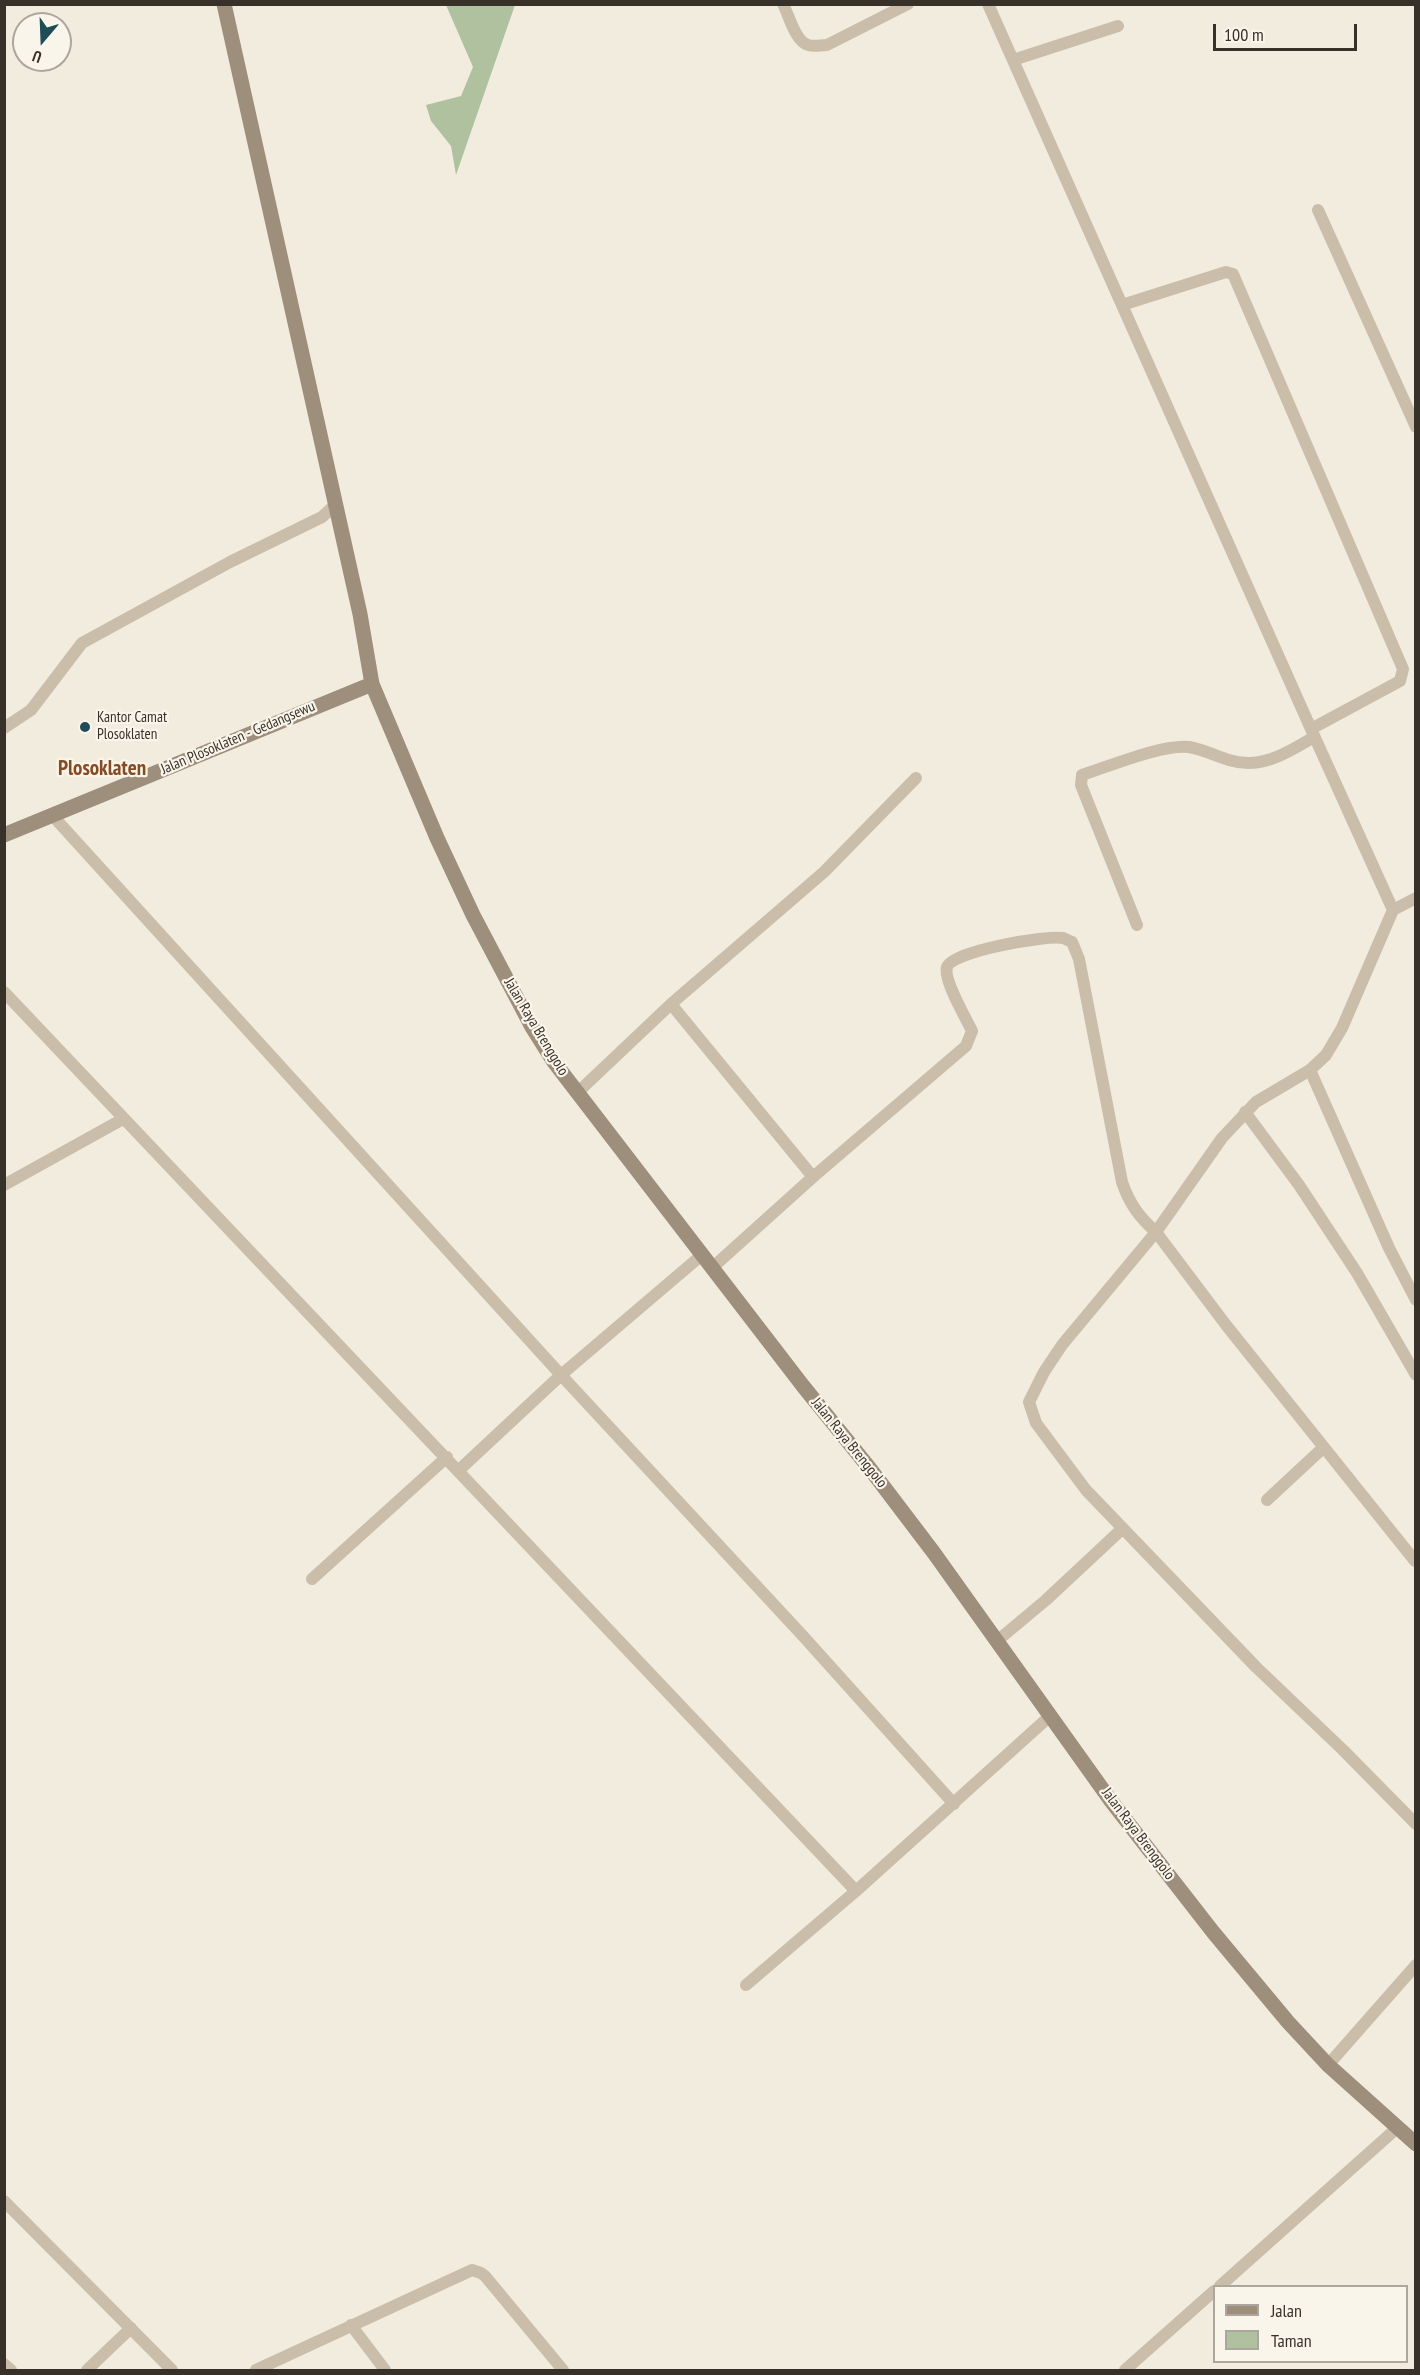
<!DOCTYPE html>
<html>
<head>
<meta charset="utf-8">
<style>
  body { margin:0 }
  #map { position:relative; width:1420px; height:2375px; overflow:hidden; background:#f2ecdf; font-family:"PT Sans Narrow",sans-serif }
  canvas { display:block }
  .frame { position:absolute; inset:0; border:6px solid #38312a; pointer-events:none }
  .legend { position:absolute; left:1213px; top:2285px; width:195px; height:78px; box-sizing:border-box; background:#faf5eb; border:2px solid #aca79e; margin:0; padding:8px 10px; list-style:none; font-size:18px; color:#38312a }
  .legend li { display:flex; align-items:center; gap:12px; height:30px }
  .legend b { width:30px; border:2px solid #aca79e }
  .north { position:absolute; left:12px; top:12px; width:60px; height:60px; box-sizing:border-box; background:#faf5eb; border:2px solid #aca79e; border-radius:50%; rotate:199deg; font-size:16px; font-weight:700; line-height:24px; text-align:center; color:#38312a }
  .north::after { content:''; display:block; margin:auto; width:21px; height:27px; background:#204c58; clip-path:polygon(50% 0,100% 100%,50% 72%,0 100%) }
  .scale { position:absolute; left:1213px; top:24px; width:144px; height:27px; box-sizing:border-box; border:3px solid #38312a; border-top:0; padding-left:8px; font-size:18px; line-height:21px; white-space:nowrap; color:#38312a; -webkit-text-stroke:4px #faf5eb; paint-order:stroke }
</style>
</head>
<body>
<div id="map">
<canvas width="1420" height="2375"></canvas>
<div class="frame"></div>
<ul class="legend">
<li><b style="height:8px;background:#9e8e7c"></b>Jalan</li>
<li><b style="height:16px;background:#b0c19f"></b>Taman</li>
</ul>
<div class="north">U</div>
<div class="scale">100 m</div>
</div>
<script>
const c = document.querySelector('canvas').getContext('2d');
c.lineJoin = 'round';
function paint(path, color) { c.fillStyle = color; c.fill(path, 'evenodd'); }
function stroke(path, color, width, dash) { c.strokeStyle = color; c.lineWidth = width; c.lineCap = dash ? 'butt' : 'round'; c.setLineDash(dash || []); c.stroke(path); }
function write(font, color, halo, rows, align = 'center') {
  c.font = font + ' "PT Sans Narrow",sans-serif'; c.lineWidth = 4.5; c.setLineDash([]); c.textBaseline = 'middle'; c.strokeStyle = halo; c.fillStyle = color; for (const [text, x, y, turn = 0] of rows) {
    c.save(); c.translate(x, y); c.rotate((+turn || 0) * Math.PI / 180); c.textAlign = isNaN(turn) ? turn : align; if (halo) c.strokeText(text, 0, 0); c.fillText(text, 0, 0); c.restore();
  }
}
paint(new Path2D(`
  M 446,5 L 515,5 L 456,175 L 451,146 L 431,121 L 426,105 L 461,96 L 473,67 Z`), '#b0c19f');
stroke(new Path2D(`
  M 783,4 C 789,15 795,41 808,45 C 813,47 821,45 827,45 L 908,4
  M 988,4 L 1122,305 L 1226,272 L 1233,274 L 1403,669 L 1400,681 L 1311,729 L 1393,910
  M 1013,60 L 1118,26
  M 1318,210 L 1416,427
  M 1122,305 L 1311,729
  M 4,728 L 31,710 L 82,643 L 230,562 L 322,517 L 335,505
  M 52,815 L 561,1375 L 803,1636 L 954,1804
  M 1416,898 L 1393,910 L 1342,1028 L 1326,1055 L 1310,1070 L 1256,1102 L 1222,1138 L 1156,1232 L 1062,1345 L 1044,1372 L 1029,1402 L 1036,1423 L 1086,1490 L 1256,1667 L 1343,1750 L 1416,1824
  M 1137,925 L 1081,785 L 1082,775 C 1110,766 1162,744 1189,747 C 1202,749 1216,756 1229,760 C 1261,770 1287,753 1314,737
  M 4,992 L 856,1891 L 1050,1716
  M 671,1004 L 813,1177 L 713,1267
  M 1310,1070 L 1389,1248 L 1416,1300
  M 577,1093 L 671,1004 L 824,872 L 916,778
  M 1245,1112 L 1299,1185 L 1357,1273 L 1416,1375
  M 813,1177 L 966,1046 L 972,1031 C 966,1018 943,980 947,967 C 952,951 1047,935 1063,938 C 1066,939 1069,941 1072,942 L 1079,959 L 1122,1182 C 1129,1203 1139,1217 1156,1232 L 1226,1325 L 1415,1561
  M 4,1185 L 123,1119
  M 458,1471 L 561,1375 L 703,1254
  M 1267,1500 L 1324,1447
  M 312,1579 L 447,1457
  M 997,1641 L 1046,1600 L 1122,1529
  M 746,1985 L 856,1891
  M 1328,2065 L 1416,1965
  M 4,2201 L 172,2370
  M 1220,2286 L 1397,2128
  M 351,2325 L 385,2370
  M 4,2364 L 11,2370
  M 87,2370 L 131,2328
  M 256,2370 L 472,2270 L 481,2273 L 485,2276 L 563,2370
  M 1125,2370 L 1214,2291`), '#cabeab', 12);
stroke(new Path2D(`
  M 224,4 L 360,614 L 372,684 L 437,838 L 473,915 L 532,1027 L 554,1062 L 803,1386 L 871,1470 L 934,1553 L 1111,1801 L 1213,1932 L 1288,2022 L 1328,2065 L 1416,2144
  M 4,835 L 372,684`), '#9e8e7c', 15);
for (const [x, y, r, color] of [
  [85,727,6,"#204c58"]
]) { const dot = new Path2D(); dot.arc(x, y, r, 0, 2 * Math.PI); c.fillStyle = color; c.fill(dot); stroke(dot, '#faf5eb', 2); }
write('15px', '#38312a', '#faf5eb', [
  ["Kantor Camat",97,718],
  ["Plosoklaten",97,735]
], 'left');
write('15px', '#38312a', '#faf5eb', [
  ["Jalan Plosoklaten - Gedangsewu",238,738,-23],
  ["Jalan Raya Brenggolo",536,1027,59],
  ["Jalan Raya Brenggolo",849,1443,51],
  ["Jalan Raya Brenggolo",1138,1834,53]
]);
write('bold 21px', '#854b25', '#faf5eb', [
  ["Plosoklaten",102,769]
]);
</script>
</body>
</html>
